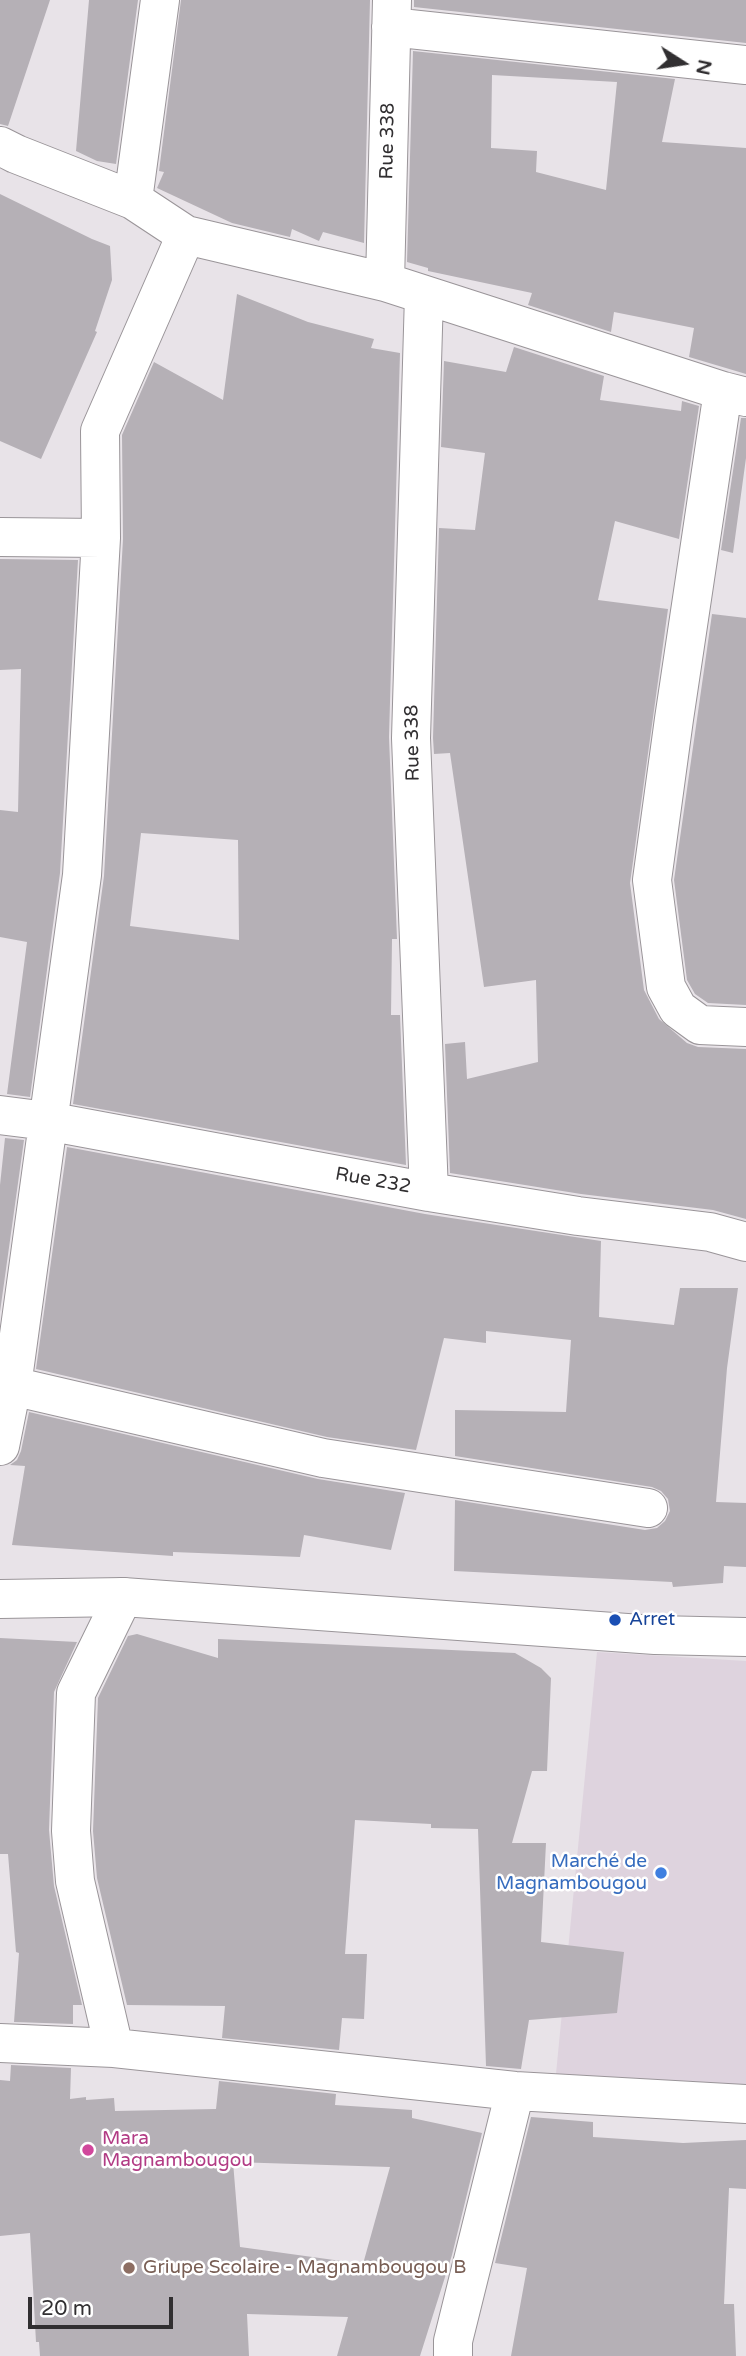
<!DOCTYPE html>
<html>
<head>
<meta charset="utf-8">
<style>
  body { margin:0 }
  #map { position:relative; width:746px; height:2356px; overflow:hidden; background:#e8e3e8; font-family:"Varela Round",sans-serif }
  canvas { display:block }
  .north { position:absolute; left:648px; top:28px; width:70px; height:70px; -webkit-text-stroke:5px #fff; paint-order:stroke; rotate:102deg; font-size:19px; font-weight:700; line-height:28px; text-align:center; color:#312f31 }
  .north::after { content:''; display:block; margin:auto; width:24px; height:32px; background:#312f31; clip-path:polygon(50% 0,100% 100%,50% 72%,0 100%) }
  .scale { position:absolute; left:28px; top:2297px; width:145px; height:32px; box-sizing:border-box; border:4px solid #312f31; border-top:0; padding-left:9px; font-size:21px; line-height:24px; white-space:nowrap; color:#312f31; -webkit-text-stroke:5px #fff; paint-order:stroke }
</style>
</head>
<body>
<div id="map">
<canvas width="746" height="2356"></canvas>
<div class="north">N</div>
<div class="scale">20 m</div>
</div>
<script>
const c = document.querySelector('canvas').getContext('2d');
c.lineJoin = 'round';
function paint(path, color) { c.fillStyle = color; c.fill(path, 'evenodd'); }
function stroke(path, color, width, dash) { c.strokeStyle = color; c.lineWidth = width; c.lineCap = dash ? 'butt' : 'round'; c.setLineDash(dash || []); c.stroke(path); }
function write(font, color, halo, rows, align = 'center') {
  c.font = font + ' "Varela Round",sans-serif'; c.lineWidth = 5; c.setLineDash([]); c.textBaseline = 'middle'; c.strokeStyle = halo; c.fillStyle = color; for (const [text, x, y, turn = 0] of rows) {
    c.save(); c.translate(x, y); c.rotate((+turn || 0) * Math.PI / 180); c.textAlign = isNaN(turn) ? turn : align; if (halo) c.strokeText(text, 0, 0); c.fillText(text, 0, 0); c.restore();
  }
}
paint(new Path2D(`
  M 597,1652 L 746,1661 L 746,2098 L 555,2084 Z`), '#ded3de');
paint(new Path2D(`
  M 0,0 L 50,0 L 8,126 L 0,124 Z
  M 89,0 L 138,0 L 116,164 L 97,161 L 76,151 Z
  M 181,0 L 370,0 L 364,243 L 323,232 L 319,241 L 292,229 L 290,237 L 232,223 L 157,188 L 164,172 L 159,171 Z
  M 414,0 L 746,0 L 746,43 L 414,7 Z
  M 413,51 L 675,79 L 662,142 L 746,148 L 746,374 L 689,357 L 694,328 L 614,312 L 611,332 L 528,305 L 532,293 L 428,271 L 428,268 L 407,262 ZM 492,75 L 617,82 L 606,190 L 536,172 L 537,151 L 491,148 Z
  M 0,194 L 92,239 L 110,246 L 112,280 L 95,331 L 97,332 L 41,459 L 0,441 Z
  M 237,294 L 308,322 L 374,339 L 371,348 L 400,353 L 389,737 L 397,939 L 392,939 L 391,1015 L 400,1015 L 406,1165 L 73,1104 L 104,876 L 123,539 L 122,435 L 154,362 L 223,400 ZM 141,833 L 238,840 L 239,940 L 130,926 Z
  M 514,347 L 604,376 L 600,400 L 681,411 L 682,401 L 699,406 L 679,539 L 615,521 L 598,600 L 668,609 L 630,883 L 644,990 L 659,1019 L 687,1043 L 698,1047 L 746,1049 L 746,1219 L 713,1210 L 581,1194 L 450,1173 L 445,1044 L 465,1042 L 467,1079 L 538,1062 L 536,980 L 484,987 L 450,753 L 434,754 L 433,738 L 439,528 L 475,530 L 485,453 L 441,447 L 444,361 L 506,372 Z
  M 741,418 L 746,418 L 746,458 L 733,553 L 721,550 Z
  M 0,559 L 78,560 L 60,873 L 30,1097 L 7,1094 L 27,942 L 0,937 L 0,810 L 18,812 L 21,669 L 0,670 Z
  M 712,614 L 746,618 L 746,1005 L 708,1003 L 695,994 L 687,980 L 674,880 Z
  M 5,1138 L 24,1140 L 0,1312 L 0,1185 Z
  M 67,1147 L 425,1214 L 601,1241 L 599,1317 L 674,1325 L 680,1288 L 738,1288 L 727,1368 L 716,1502 L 746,1503 L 746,1567 L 724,1566 L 723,1583 L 673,1587 L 672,1582 L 454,1571 L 455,1500 L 645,1530 L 657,1528 L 665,1521 L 670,1511 L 668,1499 L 661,1491 L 652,1487 L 455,1456 L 455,1410 L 566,1412 L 571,1340 L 486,1331 L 486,1343 L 444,1338 L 416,1450 L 327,1437 L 36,1369 Z
  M 29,1412 L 318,1479 L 405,1493 L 391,1550 L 304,1535 L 300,1557 L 173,1552 L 173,1556 L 12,1545 L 25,1466 L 10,1465 L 17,1460 L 21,1451 Z
  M 137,1634 L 218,1658 L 218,1639 L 515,1653 L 541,1668 L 551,1678 L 547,1771 L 532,1771 L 512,1843 L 546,1843 L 541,1942 L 624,1952 L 617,2013 L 529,2020 L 521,2069 L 486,2066 L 478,1829 L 431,1828 L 431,1824 L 355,1820 L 345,1954 L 367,1954 L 364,2019 L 342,2018 L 339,2050 L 222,2038 L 225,2006 L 127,2005 L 97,1878 L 93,1831 L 98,1698 L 128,1636 Z
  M 0,1638 L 77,1642 L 54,1692 L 49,1830 L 54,1886 L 82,2005 L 73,2005 L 73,2024 L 14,2022 L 19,1953 L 16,1952 L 8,1854 L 0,1854 Z
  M 11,2065 L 71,2068 L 70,2099 L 86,2097 L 86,2100 L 114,2098 L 115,2111 L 216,2109 L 219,2081 L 336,2094 L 335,2105 L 412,2110 L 412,2118 L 482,2133 L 452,2255 L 420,2356 L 337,2356 L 348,2317 L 247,2314 L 249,2356 L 40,2356 L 39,2342 L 36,2342 L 30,2233 L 0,2236 L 0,2080 L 10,2081 ZM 233,2162 L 390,2167 L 363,2264 L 240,2247 Z
  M 531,2117 L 593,2122 L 593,2137 L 683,2143 L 746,2140 L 746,2189 L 729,2188 L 724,2304 L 734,2304 L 736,2356 L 511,2356 L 527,2268 L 495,2263 Z`), '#b5b0b6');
const street = new Path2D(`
  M 391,27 L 746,65
  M 0,146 L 16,154 L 133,200 L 186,235 L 385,282 L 723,391 L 746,397
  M 133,200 L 160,0
  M 385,282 L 392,0
  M 424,295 L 411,738 L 429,1192
  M 723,391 L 674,719 L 652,880 L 666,987 L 678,1009 L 700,1025 L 746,1027
  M 0,537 L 101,538
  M 0,1115 L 47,1121 L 429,1192 L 578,1216 L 710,1232 L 746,1242
  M 12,1386 L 323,1458 L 648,1508
  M 0,1446 L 12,1386 L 82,875 L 101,538 L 100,431 L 186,235
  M 0,2043 L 114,2048 L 515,2091 L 746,2104
  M 114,2048 L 75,1881 L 71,1831 L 76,1693 L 123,1597
  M 453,2356 L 453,2341 L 515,2091`);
const secondary = new Path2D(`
  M 0,1599 L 123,1597 L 655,1635 L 746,1637`);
stroke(street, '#9a9599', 40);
stroke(secondary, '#9a9599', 40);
stroke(street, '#fff', 38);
stroke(secondary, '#fff', 38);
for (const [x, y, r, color] of [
  [615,1620,7,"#1a4fb4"],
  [661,1873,7,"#3f7fe0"],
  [88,2150,7,"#d1479c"],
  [129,2268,7,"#8d6e63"]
]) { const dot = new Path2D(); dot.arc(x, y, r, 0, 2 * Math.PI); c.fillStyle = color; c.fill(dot); stroke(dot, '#fff', 2.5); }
write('19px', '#312f31', '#fff', [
  ["Rue 338",388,141,-89],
  ["Rue 338",413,743,-91],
  ["Rue 232",373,1181,10]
]);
write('19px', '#164399', '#fff', [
  ["Arret",629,1620]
], 'left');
write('19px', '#366cbe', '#fff', [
  ["Marché de",647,1862],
  ["Magnambougou",647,1884]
], 'right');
write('19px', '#b23c85', '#fff', [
  ["Mara",102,2139],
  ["Magnambougou",102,2161]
], 'left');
write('19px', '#785e54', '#fff', [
  ["Griupe Scolaire - Magnambougou B",143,2268]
], 'left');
</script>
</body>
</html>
